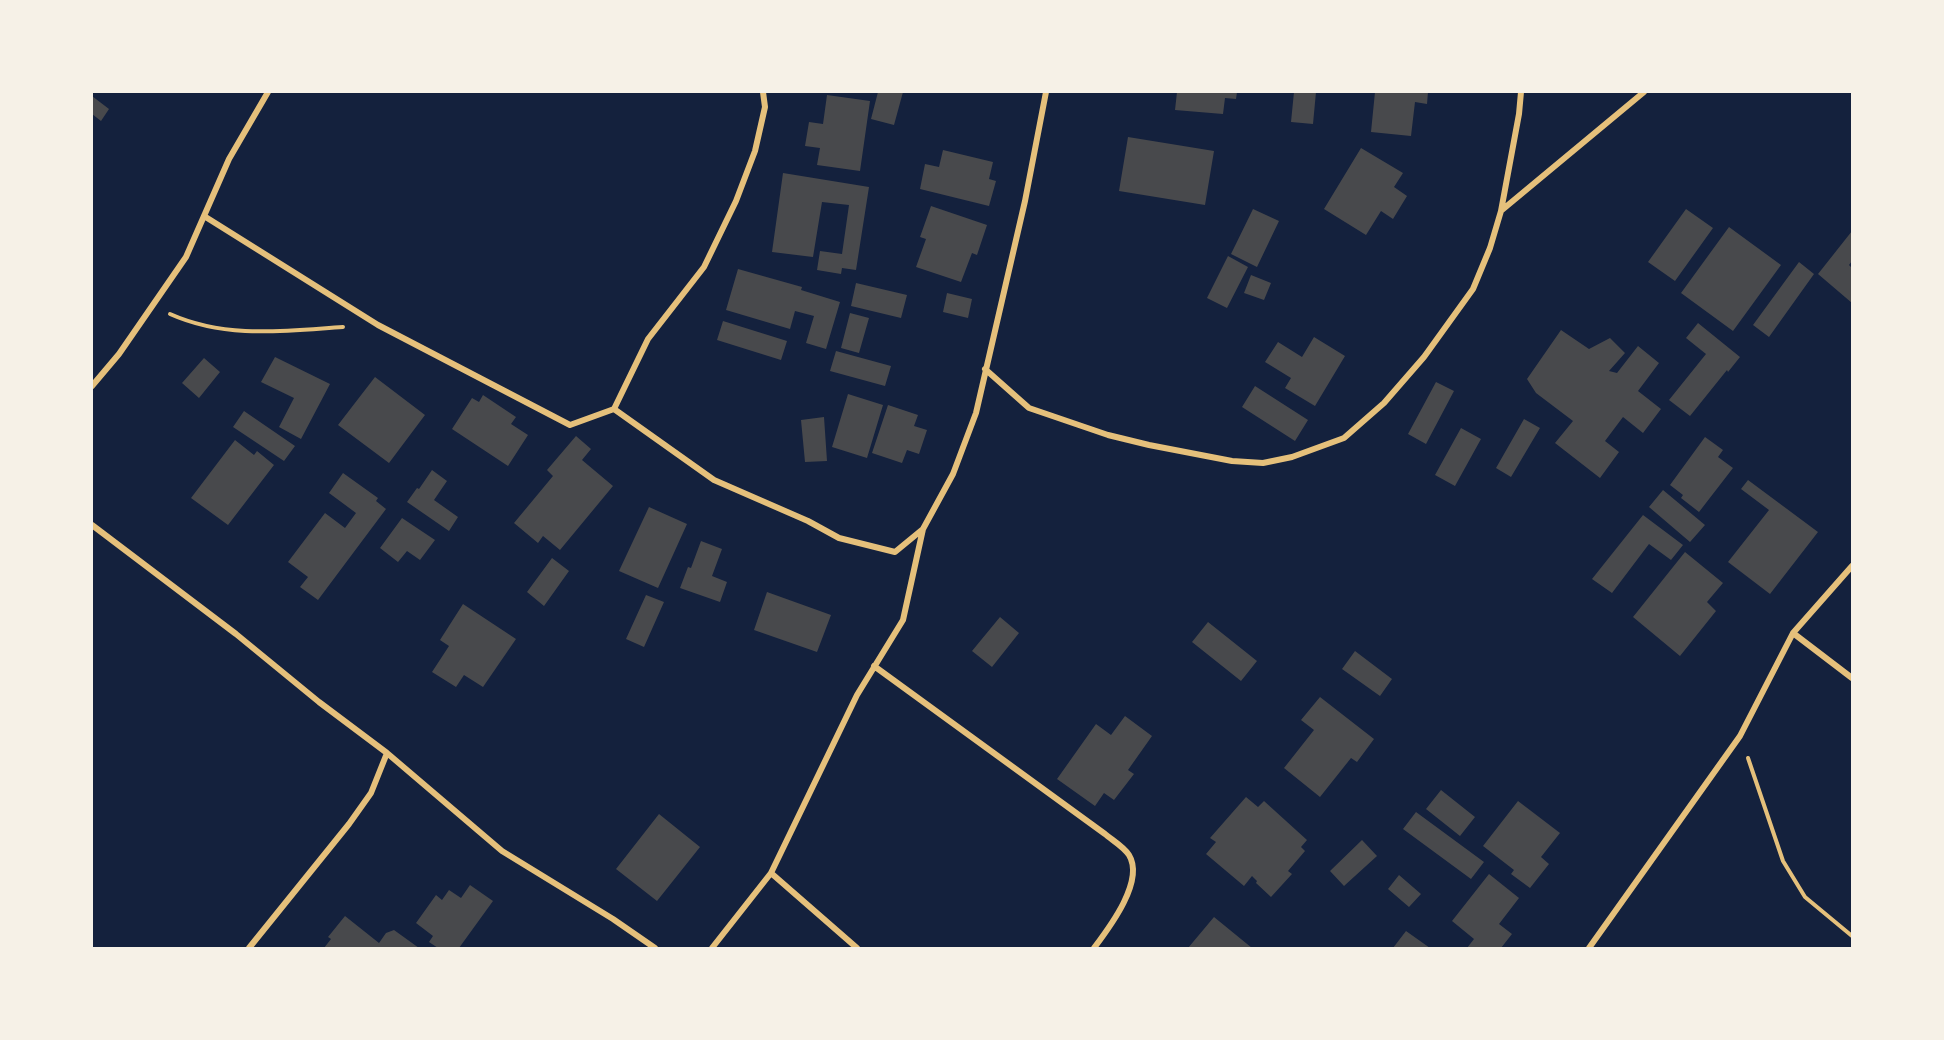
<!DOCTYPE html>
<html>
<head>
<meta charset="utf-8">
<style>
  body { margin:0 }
  #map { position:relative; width:1944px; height:1040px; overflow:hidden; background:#14213d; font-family:Lora,serif }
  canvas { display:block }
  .frame { position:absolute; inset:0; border:93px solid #f6f1e7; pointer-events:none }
</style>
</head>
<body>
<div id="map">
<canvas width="1944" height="1040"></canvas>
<div class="frame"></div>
</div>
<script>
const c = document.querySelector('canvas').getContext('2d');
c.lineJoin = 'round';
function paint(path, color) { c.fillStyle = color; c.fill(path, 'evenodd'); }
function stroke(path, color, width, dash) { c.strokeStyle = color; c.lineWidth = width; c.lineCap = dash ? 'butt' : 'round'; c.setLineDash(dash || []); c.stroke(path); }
paint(new Path2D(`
  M 878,92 L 903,92 L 894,125 L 871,119 Z
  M 1177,92 L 1237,92 L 1236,99 L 1225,98 L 1223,114 L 1175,110 Z
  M 1294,92 L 1316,92 L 1313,124 L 1291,122 Z
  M 1375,92 L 1428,92 L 1427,104 L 1415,102 L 1411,136 L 1371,132 Z
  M 827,95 L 870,101 L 860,171 L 817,165 L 820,148 L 805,146 L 809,122 L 823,124 Z
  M 92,96 L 109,109 L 101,121 L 92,114 Z
  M 1128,137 L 1214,151 L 1205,205 L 1119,191 Z
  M 1361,148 L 1403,173 L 1394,187 L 1407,196 L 1393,219 L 1381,211 L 1366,235 L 1324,209 Z
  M 943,150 L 993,162 L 989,179 L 996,181 L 989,206 L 920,189 L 925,164 L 939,167 Z
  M 783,173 L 869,187 L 856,270 L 842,268 L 841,274 L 817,270 L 820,251 L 842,254 L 849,205 L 822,202 L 813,257 L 772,252 Z
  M 931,206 L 987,225 L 977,255 L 972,253 L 961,282 L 916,267 L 926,239 L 920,237 Z
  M 1253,209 L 1279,221 L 1257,267 L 1231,254 Z
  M 1686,209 L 1713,228 L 1675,281 L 1648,262 Z
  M 1729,227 L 1781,265 L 1733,331 L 1681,293 Z
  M 1852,231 L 1852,261 L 1849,265 L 1852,268 L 1852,303 L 1818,274 Z
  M 1228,256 L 1248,267 L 1227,308 L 1207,298 Z
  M 1799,262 L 1814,274 L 1769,337 L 1753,325 Z
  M 738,269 L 802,287 L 801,290 L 840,302 L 826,349 L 806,343 L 814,316 L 795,311 L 790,329 L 726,310 Z
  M 1251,275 L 1271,283 L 1264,300 L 1244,293 Z
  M 856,283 L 907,295 L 901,318 L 851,306 Z
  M 947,293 L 972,299 L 968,318 L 943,312 Z
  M 850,313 L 869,318 L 859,353 L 841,348 Z
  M 723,321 L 787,341 L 781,360 L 717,340 Z
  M 1698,323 L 1740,357 L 1728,372 L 1727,370 L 1690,416 L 1669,400 L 1706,354 L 1686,338 Z
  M 1561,330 L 1589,349 L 1610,338 L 1625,353 L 1609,371 L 1617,373 L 1638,346 L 1659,363 L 1638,391 L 1661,409 L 1643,433 L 1623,417 L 1605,441 L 1619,452 L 1600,478 L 1555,443 L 1573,421 L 1536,393 L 1527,379 Z
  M 1314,337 L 1345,356 L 1315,406 L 1285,388 L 1291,378 L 1265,362 L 1278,342 L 1302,357 Z
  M 836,351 L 891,366 L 885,386 L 830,371 Z
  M 275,357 L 330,384 L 301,439 L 279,427 L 294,398 L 261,382 Z
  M 204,358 L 220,372 L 199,398 L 182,383 Z
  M 375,377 L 425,415 L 389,463 L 338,425 Z
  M 1436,382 L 1454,391 L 1426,444 L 1408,434 Z
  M 1255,386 L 1308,420 L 1295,441 L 1242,407 Z
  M 848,394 L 883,405 L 867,458 L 832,447 Z
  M 483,395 L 516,417 L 511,424 L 528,435 L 508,466 L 452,429 L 472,398 L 479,402 Z
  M 888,405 L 918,415 L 914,426 L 927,430 L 919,454 L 907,450 L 902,463 L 872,453 Z
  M 244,411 L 295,446 L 284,461 L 233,427 Z
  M 824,417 L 827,461 L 805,462 L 801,420 Z
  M 1524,419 L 1540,428 L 1511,477 L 1496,468 Z
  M 1461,428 L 1481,439 L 1455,486 L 1435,475 Z
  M 576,436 L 591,449 L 582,460 L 613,486 L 560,550 L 543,536 L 538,543 L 514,523 L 553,476 L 547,470 Z
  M 1705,437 L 1723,450 L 1718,457 L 1733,468 L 1699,512 L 1681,498 L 1683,495 L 1670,485 Z
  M 235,440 L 254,455 L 257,451 L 274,465 L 228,525 L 191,498 Z
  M 432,470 L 447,481 L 434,500 L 458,517 L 449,531 L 407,502 L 417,488 L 419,489 Z
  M 343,473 L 378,498 L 376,501 L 386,509 L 318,600 L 300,587 L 308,577 L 288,562 L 325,513 L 345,528 L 356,513 L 329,493 Z
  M 1748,480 L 1818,532 L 1770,594 L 1728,562 L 1769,510 L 1741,489 Z
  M 1663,490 L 1705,525 L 1690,542 L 1649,507 Z
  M 649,507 L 687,524 L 658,588 L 619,571 Z
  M 1643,515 L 1683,545 L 1671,560 L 1649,544 L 1612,593 L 1592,579 Z
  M 402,518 L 435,540 L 420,560 L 407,551 L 398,562 L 380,548 Z
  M 701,541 L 722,549 L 712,576 L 727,582 L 720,602 L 680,588 L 688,567 L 691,568 Z
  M 1685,552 L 1723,583 L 1707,602 L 1716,611 L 1680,656 L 1633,617 Z
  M 552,558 L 569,571 L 544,606 L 527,592 Z
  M 767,592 L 831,615 L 817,652 L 754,630 Z
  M 646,595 L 664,602 L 644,647 L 626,639 Z
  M 463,604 L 516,639 L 483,687 L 464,675 L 456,687 L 432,672 L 449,646 L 440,640 Z
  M 1000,617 L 1019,633 L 992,667 L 972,651 Z
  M 1208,622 L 1257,661 L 1241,681 L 1192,642 Z
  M 1355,651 L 1392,679 L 1380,696 L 1342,669 Z
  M 1320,697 L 1374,739 L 1357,762 L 1351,758 L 1320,797 L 1284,768 L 1314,730 L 1301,720 Z
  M 1125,716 L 1152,736 L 1128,770 L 1134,774 L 1114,800 L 1104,793 L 1095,806 L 1057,779 L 1096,724 L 1111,735 Z
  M 1441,790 L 1475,817 L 1460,836 L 1426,809 Z
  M 1246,797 L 1258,807 L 1264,801 L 1307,840 L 1301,847 L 1305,851 L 1288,871 L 1292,874 L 1271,897 L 1256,883 L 1257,881 L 1252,876 L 1244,886 L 1206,854 L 1216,842 L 1210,838 Z
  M 1518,801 L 1560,833 L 1541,857 L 1549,864 L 1530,888 L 1511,874 L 1514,870 L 1483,846 Z
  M 1416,812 L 1484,862 L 1471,879 L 1403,829 Z
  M 659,814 L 700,847 L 657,901 L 616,869 Z
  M 1362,840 L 1377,856 L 1344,886 L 1330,871 Z
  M 1489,874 L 1519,898 L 1499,924 L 1512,934 L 1501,948 L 1467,948 L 1474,939 L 1452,921 Z
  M 1399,875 L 1421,894 L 1409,907 L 1388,889 Z
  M 470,885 L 493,901 L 459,948 L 438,948 L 429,942 L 433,936 L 416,923 L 436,895 L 442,900 L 449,890 L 461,898 Z
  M 345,916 L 379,943 L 386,933 L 394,930 L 419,948 L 324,948 L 331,939 L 328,937 Z
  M 1214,917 L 1252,948 L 1188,948 Z
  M 1406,931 L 1430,948 L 1393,948 Z`), '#48494c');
stroke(new Path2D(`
  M 170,314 C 226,339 283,331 343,327
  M 1748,758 L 1783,861 L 1805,897 L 1852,936`), '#e5c07b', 4);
stroke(new Path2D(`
  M 1502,210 L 1644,92
  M 204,216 L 378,325 L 570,425 L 614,409 L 714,480 L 808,521 L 839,538 L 895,552 L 923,529
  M 985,369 L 1029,408 L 1108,435 L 1149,445 L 1232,461 L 1263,463 L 1292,457 L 1344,438 L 1384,403 L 1424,357 L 1473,289 L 1490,248 L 1501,211 L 1519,114 L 1521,92
  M 92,386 L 119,354 L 186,257 L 229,159 L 268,92
  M 614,409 L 648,339 L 704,267 L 736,201 L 755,151 L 765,107 L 763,92
  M 92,525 L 236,634 L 319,702 L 387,753 L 502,851 L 613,919 L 655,948
  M 1793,633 L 1852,678
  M 874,666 L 1105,834 C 1112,840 1124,847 1129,855 C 1145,881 1109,928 1094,948
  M 771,873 L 857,948
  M 249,948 L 349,824 L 371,793 L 387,753
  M 712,948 L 771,873 L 857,695 L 903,620 L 923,529 L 953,474 L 976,413 L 1025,201 L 1046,92
  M 1589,948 L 1740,736 L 1793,633 L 1852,566`), '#e5c07b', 6);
</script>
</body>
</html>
